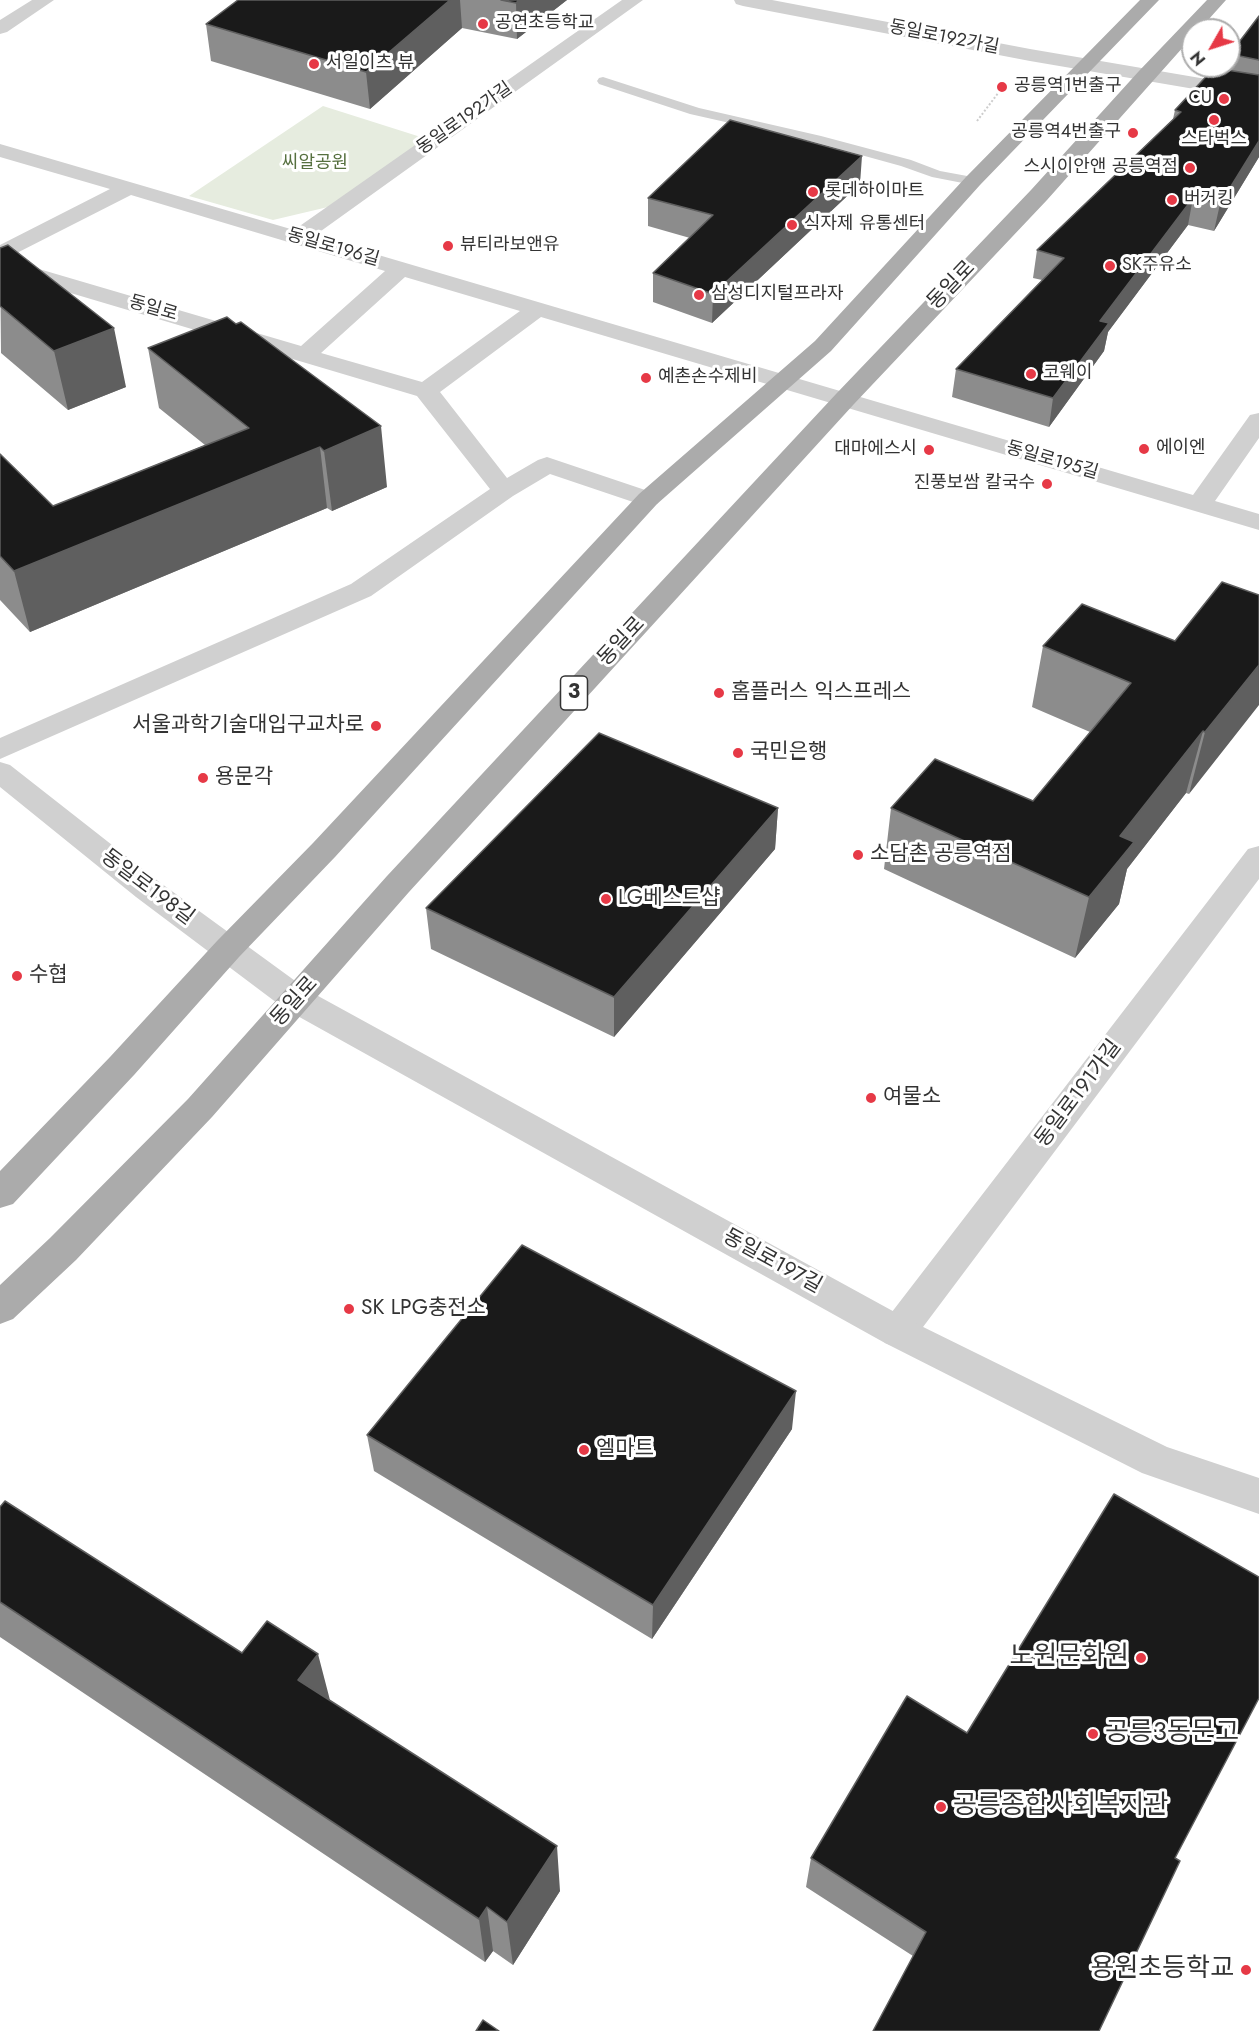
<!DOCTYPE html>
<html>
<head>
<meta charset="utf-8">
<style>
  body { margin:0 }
  #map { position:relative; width:1259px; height:2031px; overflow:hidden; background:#fff; font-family:Jost,sans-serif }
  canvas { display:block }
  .north { position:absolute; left:1181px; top:18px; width:60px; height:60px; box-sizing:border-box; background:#fff; border:2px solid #adadad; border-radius:50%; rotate:231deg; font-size:16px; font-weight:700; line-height:24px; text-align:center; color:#333 }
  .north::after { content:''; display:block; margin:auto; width:21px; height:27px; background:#e63946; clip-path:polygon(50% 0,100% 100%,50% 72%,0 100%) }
</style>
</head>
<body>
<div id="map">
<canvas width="1259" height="2031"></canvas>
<div class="north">N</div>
</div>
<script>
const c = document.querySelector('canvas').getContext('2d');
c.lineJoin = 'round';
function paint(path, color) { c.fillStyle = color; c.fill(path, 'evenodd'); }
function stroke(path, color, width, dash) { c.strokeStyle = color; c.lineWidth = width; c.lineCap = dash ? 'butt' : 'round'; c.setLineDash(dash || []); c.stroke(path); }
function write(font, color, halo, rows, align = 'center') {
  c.font = font + ' Jost,"Noto Sans KR",sans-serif'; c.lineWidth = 6; c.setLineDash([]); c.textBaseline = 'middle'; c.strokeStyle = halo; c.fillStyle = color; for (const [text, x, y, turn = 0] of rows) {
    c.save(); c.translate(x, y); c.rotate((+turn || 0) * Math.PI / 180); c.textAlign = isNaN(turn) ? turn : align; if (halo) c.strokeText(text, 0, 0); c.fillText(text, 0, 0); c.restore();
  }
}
paint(new Path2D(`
  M 323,106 L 427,139 L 328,207 L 273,220 L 189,196 Z`), '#e6ecdf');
stroke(new Path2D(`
  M 977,121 L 1005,84`), '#cdcdcd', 2, [2, 2]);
paint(new Path2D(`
  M 603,77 L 699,108 L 821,136 L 911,160 L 940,171 L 978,178 L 980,181 L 973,185 L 932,177 L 901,166 L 814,142 L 690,114 L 599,84 L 597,81 L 599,78 Z`), '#d0d0d0');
paint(new Path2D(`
  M 32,0 L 54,0 L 7,32 L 0,34 L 0,20 Z
  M 622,0 L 643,0 L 314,236 L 1193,495 L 1250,415 L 1259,413 L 1259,438 L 1215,501 L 1259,514 L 1259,530 L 541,317 L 440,392 L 507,478 L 538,460 L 547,457 L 657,494 L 661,499 L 657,504 L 648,507 L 639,504 L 550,474 L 513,496 L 371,596 L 0,759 L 0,738 L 351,584 L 490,489 L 417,396 L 0,272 L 0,245 L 110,189 L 0,157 L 0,144 L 294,230 ZM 131,195 L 385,271 L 301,346 L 5,259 ZM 405,277 L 520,311 L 422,382 L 321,353 Z
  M 734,0 L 772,0 L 1030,49 L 1259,88 L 1259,100 L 1030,61 L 743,6 L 736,4 Z
  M 1259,846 L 1259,879 L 911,1343 L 898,1348 L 885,1343 L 879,1332 L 885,1321 L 1248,849 Z`), '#d0d0d0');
paint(new Path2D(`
  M 0,762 L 10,765 L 158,881 L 309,991 L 911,1321 L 1167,1447 L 1259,1478 L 1259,1514 L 1142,1473 L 885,1343 L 285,1009 L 136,897 L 0,787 Z`), '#d0d0d0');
paint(new Path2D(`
  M 1140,0 L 1159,0 L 980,185 L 831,351 L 657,504 L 335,857 L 239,957 L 134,1075 L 13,1204 L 0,1208 L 0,1171 L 110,1057 L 217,941 L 313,843 L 639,494 L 815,341 L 966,177 Z
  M 1207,0 L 1226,0 L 1199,30 L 1193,30 L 1193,36 L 1047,200 L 854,404 L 409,892 L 212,1117 L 76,1260 L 13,1319 L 0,1324 L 0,1285 L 50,1238 L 188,1099 L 387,876 L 836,394 L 1031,190 L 1139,71 Z`), '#ababab');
paint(new Path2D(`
  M 238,0 L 567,0 L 517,39 L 462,28 L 370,109 L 211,61 L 206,24 Z
  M 1259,16 L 1259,157 L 1214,231 L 1188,225 L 1108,332 L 1104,351 L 1049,427 L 952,397 L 956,369 L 1042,280 L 1033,278 L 1037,250 L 1173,119 L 1175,110 L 1226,70 L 1227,66 L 1229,66 L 1230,54 Z
  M 860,184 L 712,323 L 653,302 L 653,273 L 690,238 L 648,226 L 648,198 Z
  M 0,248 L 126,387 L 68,410 L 1,353 Z
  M 148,348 L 387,487 L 332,511 L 327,508 L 30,632 L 0,600 L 0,454 L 53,506 L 205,445 L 159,408 Z
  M 1259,595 L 1189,794 L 1186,793 L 1127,869 L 1119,904 L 1075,958 L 884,869 L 891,808 L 1033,801 L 1090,732 L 1032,707 L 1043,646 L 1175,641 Z
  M 778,808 L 775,849 L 614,1037 L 431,949 L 426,908 Z
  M 792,1429 L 652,1639 L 374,1471 L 367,1435 Z
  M 0,1507 L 242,1653 L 330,1700 L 560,1891 L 513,1965 L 493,1951 L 485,1962 L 0,1637 Z
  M 811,1858 L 1175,1858 L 913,1956 L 806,1887 Z`), '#8c8c8c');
paint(new Path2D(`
  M 450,0 L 460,0 L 462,28 L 370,109 L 366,72 Z
  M 519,0 L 567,0 L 517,39 L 516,3 Z
  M 1259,141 L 1259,157 L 1214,231 L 1220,204 Z
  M 862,156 L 860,184 L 712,323 L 713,294 Z
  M 1193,198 L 1188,225 L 1108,332 L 1104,351 L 1049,427 L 1053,398 L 1100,321 Z
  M 114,328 L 126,387 L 68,410 L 54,351 Z
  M 381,426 L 387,487 L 332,511 L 324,451 Z
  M 320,447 L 327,508 L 30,632 L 14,571 Z
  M 1259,665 L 1259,705 L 1189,794 L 1205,732 Z
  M 1203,731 L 1186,793 L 1127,869 L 1119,904 L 1075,958 L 1089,897 L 1120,836 Z
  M 778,808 L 775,849 L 614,1037 L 614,997 Z
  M 796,1391 L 792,1429 L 652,1639 L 653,1605 Z
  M 318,1654 L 331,1704 L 298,1680 Z
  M 557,1846 L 560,1891 L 513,1965 L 507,1922 Z
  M 487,1907 L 493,1951 L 485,1962 L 479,1919 Z`), '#5f5f5f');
const building = new Path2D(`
  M 238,0 L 450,0 L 366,72 L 206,24 Z
  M 501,0 L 519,0 L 516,3 Z
  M 1259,16 L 1259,60 L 1230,54 Z
  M 1214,68 L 1259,75 L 1259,141 L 1220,204 L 1193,198 L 1100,321 L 1109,323 L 1053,398 L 956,369 L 1064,258 L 1037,250 L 1181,112 L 1175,110 Z
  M 730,120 L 862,156 L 713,294 L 653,273 L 713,215 L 648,198 Z
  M 8,245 L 114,328 L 54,351 L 0,306 L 0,248 Z
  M 227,317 L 236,324 L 241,322 L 381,426 L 324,451 L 320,447 L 14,571 L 0,556 L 0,454 L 53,506 L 249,428 L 148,348 Z
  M 1222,582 L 1259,595 L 1259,665 L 1205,732 L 1203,731 L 1120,836 L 1134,842 L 1089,897 L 891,808 L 935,759 L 1033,801 L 1131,683 L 1043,646 L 1082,604 L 1175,641 Z
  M 599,733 L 778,808 L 614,997 L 426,908 Z
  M 522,1245 L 796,1391 L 653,1605 L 367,1435 Z
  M 1114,1494 L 1259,1577 L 1259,1698 L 1175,1858 L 1180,1861 L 1099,2031 L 873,2031 L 926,1932 L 811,1858 L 907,1696 L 967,1733 Z
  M 5,1501 L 242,1653 L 267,1621 L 318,1654 L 298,1680 L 557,1846 L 507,1922 L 487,1907 L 479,1919 L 0,1602 L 0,1507 Z
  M 483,2020 L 499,2031 L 476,2031 Z`);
paint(building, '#1a1a1a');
stroke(building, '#5f5f5f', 1.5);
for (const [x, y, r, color] of [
  [483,24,6,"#e63946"],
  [314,64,6,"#e63946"],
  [1002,87,6,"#e63946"],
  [1224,99,6,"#e63946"],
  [1214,120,6,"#e63946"],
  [1133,133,6,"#e63946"],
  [1190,168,6,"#e63946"],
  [813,192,6,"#e63946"],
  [1172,200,6,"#e63946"],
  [792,225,6,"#e63946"],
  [448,246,6,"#e63946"],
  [1110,266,6,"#e63946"],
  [699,295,6,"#e63946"],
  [1031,374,6,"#e63946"],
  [646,378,6,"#e63946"],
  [1144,449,6,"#e63946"],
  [929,450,6,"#e63946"],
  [1047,484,6,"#e63946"],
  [719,693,6,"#e63946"],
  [376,726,6,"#e63946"],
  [738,753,6,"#e63946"],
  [203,778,6,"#e63946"],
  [858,855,6,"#e63946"],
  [606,899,6,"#e63946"],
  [17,976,6,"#e63946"],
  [871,1098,6,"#e63946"],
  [349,1309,6,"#e63946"],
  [584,1450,6,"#e63946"],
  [1141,1658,6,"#e63946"],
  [1093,1734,6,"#e63946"],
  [941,1807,6,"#e63946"],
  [1246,1970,6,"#e63946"]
]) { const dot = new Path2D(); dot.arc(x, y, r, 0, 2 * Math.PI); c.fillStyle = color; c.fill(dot); stroke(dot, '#fff', 2); }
write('18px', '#333', '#fff', [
  ["공연초등학교",495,24],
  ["서일이츠 뷰",326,64],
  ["공릉역1번출구",1014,87],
  ["CU",1212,99,"right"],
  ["공릉역4번출구",1121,133,"right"],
  ["스타벅스",1214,140,"center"],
  ["스시이안앤 공릉역점",1178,168,"right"],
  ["롯데하이마트",825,192],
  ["버거킹",1184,200],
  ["식자제 유통센터",804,225],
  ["뷰티라보앤유",460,246],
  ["SK주유소",1122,266],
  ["삼성디지털프라자",711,295],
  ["코웨이",1043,374],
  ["예촌손수제비",658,378],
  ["에이엔",1156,449],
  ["대마에스시",917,450,"right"],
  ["진풍보쌈 칼국수",1035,484,"right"]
], 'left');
write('18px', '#333', '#fff', [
  ["동일로192가길",944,38,11],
  ["동일로192가길",465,119,-35],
  ["동일로196길",333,248,16],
  ["동일로",153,309,16],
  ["동일로195길",1052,461,16]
]);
write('18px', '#56703f', '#fff', [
  ["씨알공원",315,164]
]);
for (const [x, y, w] of [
  [574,693,27]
]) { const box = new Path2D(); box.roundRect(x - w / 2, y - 17, w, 34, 4.5); c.fillStyle = '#fff'; c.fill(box); stroke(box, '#333', 1.5); }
write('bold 20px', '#333', null, [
  ["3",574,693]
]);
write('21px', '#333', '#fff', [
  ["동일로",952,286,-46],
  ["동일로",622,642,-47],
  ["동일로198길",147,888,37],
  ["동일로",295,1002,-48],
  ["동일로191가길",1079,1094,-53],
  ["동일로197길",772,1262,29]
]);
write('21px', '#333', '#fff', [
  ["홈플러스 익스프레스",731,693],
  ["서울과학기술대입구교차로",364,726,"right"],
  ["국민은행",750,753],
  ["용문각",215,778],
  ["소담촌 공릉역점",870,855],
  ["LG베스트샵",618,899],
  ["수협",29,976],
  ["여물소",883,1098],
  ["SK LPG충전소",361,1309],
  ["엘마트",596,1450]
], 'left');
write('26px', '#333', '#fff', [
  ["노원문화원",1129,1658],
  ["공릉3동문고",1105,1734,"left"],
  ["공릉종합사회복지관",953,1807,"left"],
  ["용원초등학교",1234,1970]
], 'right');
</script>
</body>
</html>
